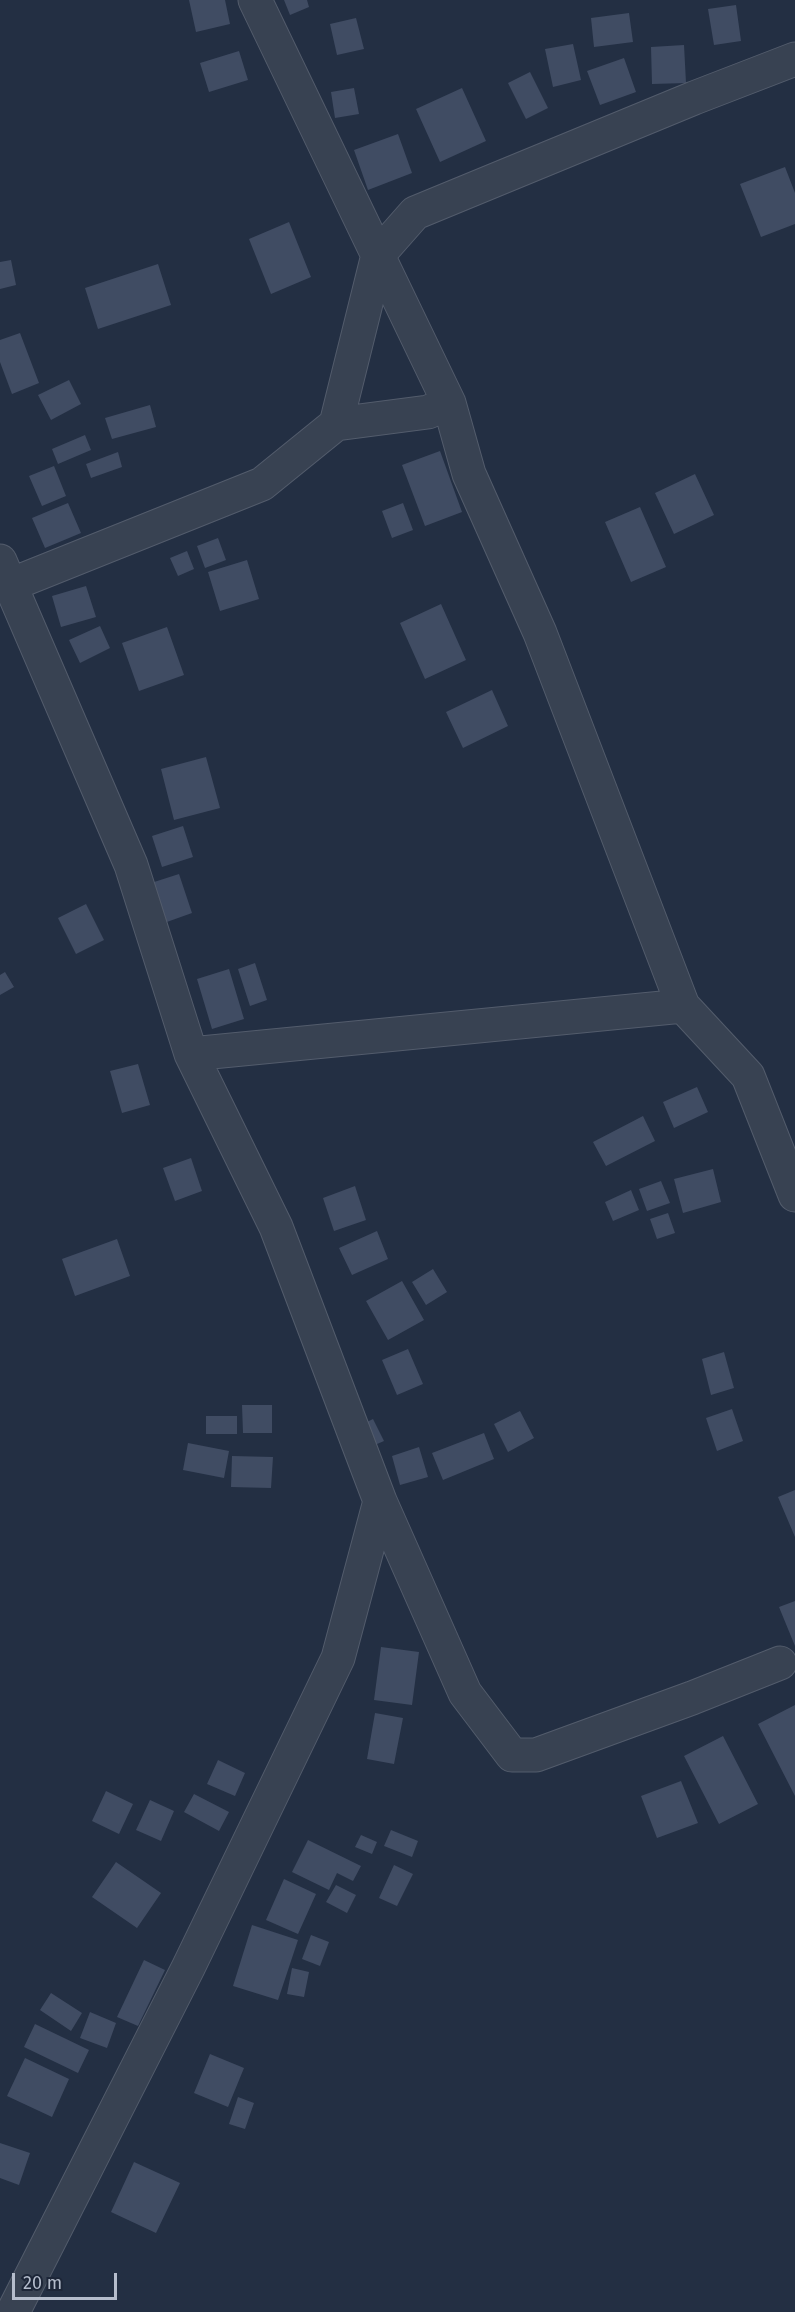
<!DOCTYPE html>
<html>
<head>
<meta charset="utf-8">
<style>
  body { margin:0 }
  #map { position:relative; width:795px; height:2312px; overflow:hidden; background:#232f43; font-family:"Fira Sans",sans-serif }
  canvas { display:block }
  .scale { position:absolute; left:12px; top:2273px; width:105px; height:27px; box-sizing:border-box; border:3px solid #b5bdcc; border-top:0; padding-left:8px; font-size:18px; line-height:21px; white-space:nowrap; color:#b5bdcc; -webkit-text-stroke:4px #1d2638; paint-order:stroke }
</style>
</head>
<body>
<div id="map">
<canvas width="795" height="2312"></canvas>
<div class="scale">20 m</div>
</div>
<script>
const c = document.querySelector('canvas').getContext('2d');
c.lineJoin = 'round';
function paint(path, color) { c.fillStyle = color; c.fill(path, 'evenodd'); }
function stroke(path, color, width, dash) { c.strokeStyle = color; c.lineWidth = width; c.lineCap = dash ? 'butt' : 'round'; c.setLineDash(dash || []); c.stroke(path); }
paint(new Path2D(`
  M 189,0 L 225,0 L 230,24 L 196,32 Z
  M 284,0 L 307,0 L 309,7 L 290,15 Z
  M 736,5 L 741,41 L 714,45 L 708,9 Z
  M 629,13 L 633,42 L 594,47 L 591,18 Z
  M 356,18 L 364,49 L 337,55 L 330,24 Z
  M 573,44 L 581,80 L 553,87 L 545,49 Z
  M 684,45 L 686,83 L 652,84 L 651,47 Z
  M 239,51 L 248,80 L 209,92 L 200,63 Z
  M 624,58 L 636,92 L 600,105 L 587,71 Z
  M 530,72 L 548,108 L 526,119 L 508,83 Z
  M 354,88 L 359,114 L 335,118 L 331,92 Z
  M 462,88 L 486,141 L 440,162 L 416,109 Z
  M 398,134 L 412,173 L 368,190 L 354,150 Z
  M 785,167 L 795,193 L 795,224 L 761,237 L 740,184 Z
  M 289,222 L 311,277 L 271,294 L 249,239 Z
  M 11,260 L 16,285 L 0,289 L 0,262 Z
  M 158,264 L 171,305 L 98,329 L 85,288 Z
  M 20,333 L 39,383 L 12,394 L 0,362 L 0,340 Z
  M 69,380 L 81,404 L 51,420 L 38,395 Z
  M 150,405 L 156,427 L 112,439 L 105,418 Z
  M 85,435 L 91,450 L 58,464 L 52,449 Z
  M 440,451 L 462,512 L 425,526 L 402,465 Z
  M 118,452 L 122,467 L 91,478 L 86,464 Z
  M 54,466 L 66,496 L 42,506 L 29,476 Z
  M 695,474 L 714,515 L 674,534 L 655,493 Z
  M 68,503 L 81,533 L 45,548 L 32,518 Z
  M 403,503 L 413,530 L 392,538 L 382,511 Z
  M 640,507 L 666,567 L 631,582 L 605,522 Z
  M 218,538 L 226,560 L 205,568 L 197,546 Z
  M 187,551 L 194,569 L 178,576 L 170,558 Z
  M 247,560 L 259,599 L 220,611 L 208,572 Z
  M 86,586 L 96,617 L 61,627 L 52,596 Z
  M 441,604 L 466,660 L 425,679 L 400,623 Z
  M 100,626 L 110,648 L 80,663 L 69,640 Z
  M 167,627 L 184,675 L 139,691 L 122,643 Z
  M 492,690 L 508,726 L 463,748 L 446,712 Z
  M 206,757 L 220,808 L 174,820 L 161,769 Z
  M 183,826 L 193,857 L 162,867 L 152,836 Z
  M 179,874 L 192,913 L 164,923 L 151,883 Z
  M 86,904 L 104,940 L 76,954 L 58,918 Z
  M 255,963 L 267,1000 L 250,1006 L 238,969 Z
  M 229,969 L 244,1019 L 212,1029 L 197,979 Z
  M 5,972 L 14,987 L 0,995 L 0,975 Z
  M 138,1064 L 150,1105 L 122,1113 L 110,1071 Z
  M 697,1087 L 708,1112 L 674,1128 L 663,1102 Z
  M 643,1116 L 655,1141 L 606,1166 L 593,1142 Z
  M 191,1158 L 202,1191 L 175,1201 L 163,1168 Z
  M 713,1169 L 721,1202 L 683,1213 L 674,1179 Z
  M 661,1181 L 670,1203 L 647,1211 L 639,1189 Z
  M 355,1186 L 366,1220 L 334,1231 L 323,1198 Z
  M 631,1190 L 639,1210 L 613,1221 L 605,1202 Z
  M 668,1213 L 675,1233 L 657,1239 L 650,1219 Z
  M 377,1231 L 388,1259 L 352,1275 L 339,1248 Z
  M 117,1239 L 130,1276 L 75,1296 L 62,1259 Z
  M 433,1269 L 447,1292 L 426,1305 L 412,1282 Z
  M 402,1281 L 424,1320 L 388,1340 L 366,1301 Z
  M 408,1349 L 423,1384 L 397,1395 L 382,1360 Z
  M 724,1352 L 734,1388 L 711,1395 L 702,1359 Z
  M 242,1405 L 272,1405 L 272,1433 L 243,1433 Z
  M 732,1409 L 743,1441 L 717,1451 L 706,1418 Z
  M 520,1411 L 534,1438 L 508,1452 L 494,1424 Z
  M 206,1416 L 237,1416 L 237,1434 L 206,1434 Z
  M 373,1419 L 384,1441 L 368,1448 L 357,1427 Z
  M 484,1433 L 494,1459 L 443,1480 L 432,1453 Z
  M 188,1443 L 229,1451 L 224,1478 L 183,1470 Z
  M 419,1447 L 428,1477 L 400,1485 L 392,1456 Z
  M 232,1456 L 273,1457 L 271,1488 L 231,1487 Z
  M 795,1490 L 795,1537 L 778,1497 Z
  M 795,1601 L 795,1646 L 779,1607 Z
  M 381,1647 L 419,1652 L 412,1705 L 374,1700 Z
  M 795,1705 L 795,1796 L 758,1724 Z
  M 375,1713 L 403,1718 L 394,1764 L 367,1759 Z
  M 723,1736 L 758,1804 L 719,1824 L 684,1756 Z
  M 218,1760 L 245,1773 L 235,1796 L 207,1784 Z
  M 681,1781 L 698,1823 L 657,1838 L 641,1796 Z
  M 106,1791 L 133,1804 L 119,1834 L 92,1821 Z
  M 194,1794 L 229,1812 L 219,1831 L 184,1812 Z
  M 150,1800 L 174,1811 L 161,1841 L 136,1830 Z
  M 391,1830 L 418,1841 L 412,1857 L 384,1846 Z
  M 361,1835 L 377,1842 L 372,1854 L 355,1847 Z
  M 308,1840 L 361,1866 L 353,1881 L 337,1873 L 329,1890 L 292,1872 Z
  M 116,1862 L 161,1893 L 137,1928 L 92,1897 Z
  M 394,1865 L 413,1874 L 397,1906 L 379,1898 Z
  M 284,1879 L 316,1894 L 298,1934 L 266,1920 Z
  M 336,1885 L 356,1895 L 347,1913 L 326,1902 Z
  M 252,1925 L 298,1940 L 278,2000 L 233,1986 Z
  M 311,1935 L 329,1942 L 320,1966 L 302,1959 Z
  M 144,1960 L 165,1970 L 138,2026 L 117,2017 Z
  M 292,1968 L 309,1972 L 304,1997 L 287,1994 Z
  M 51,1993 L 82,2013 L 71,2031 L 40,2010 Z
  M 90,2012 L 116,2023 L 107,2048 L 80,2038 Z
  M 35,2024 L 89,2050 L 78,2073 L 24,2047 Z
  M 210,2054 L 244,2068 L 228,2107 L 194,2093 Z
  M 25,2058 L 69,2079 L 52,2117 L 7,2096 Z
  M 238,2097 L 254,2103 L 245,2129 L 229,2124 Z
  M 0,2143 L 30,2153 L 19,2185 L 0,2178 Z
  M 134,2162 L 180,2183 L 156,2233 L 111,2212 Z`), '#404c63');
const street = new Path2D(`
  M 255,0 L 449,403 L 469,474 L 540,633 L 683,1006 L 748,1076 L 795,1195
  M 336,424 L 378,255 L 415,213 L 694,98 L 795,59
  M 0,561 L 131,865 L 191,1054 L 276,1227 L 380,1501 L 338,1658 L 188,1968 L 13,2312
  M 10,585 L 262,484 L 336,424 L 428,412 L 449,403
  M 191,1054 L 683,1006
  M 380,1501 L 465,1693 L 512,1755 L 536,1755 L 692,1698 L 780,1663`);
stroke(street, '#535c6c', 35);
stroke(street, '#384252', 33);
</script>
</body>
</html>
